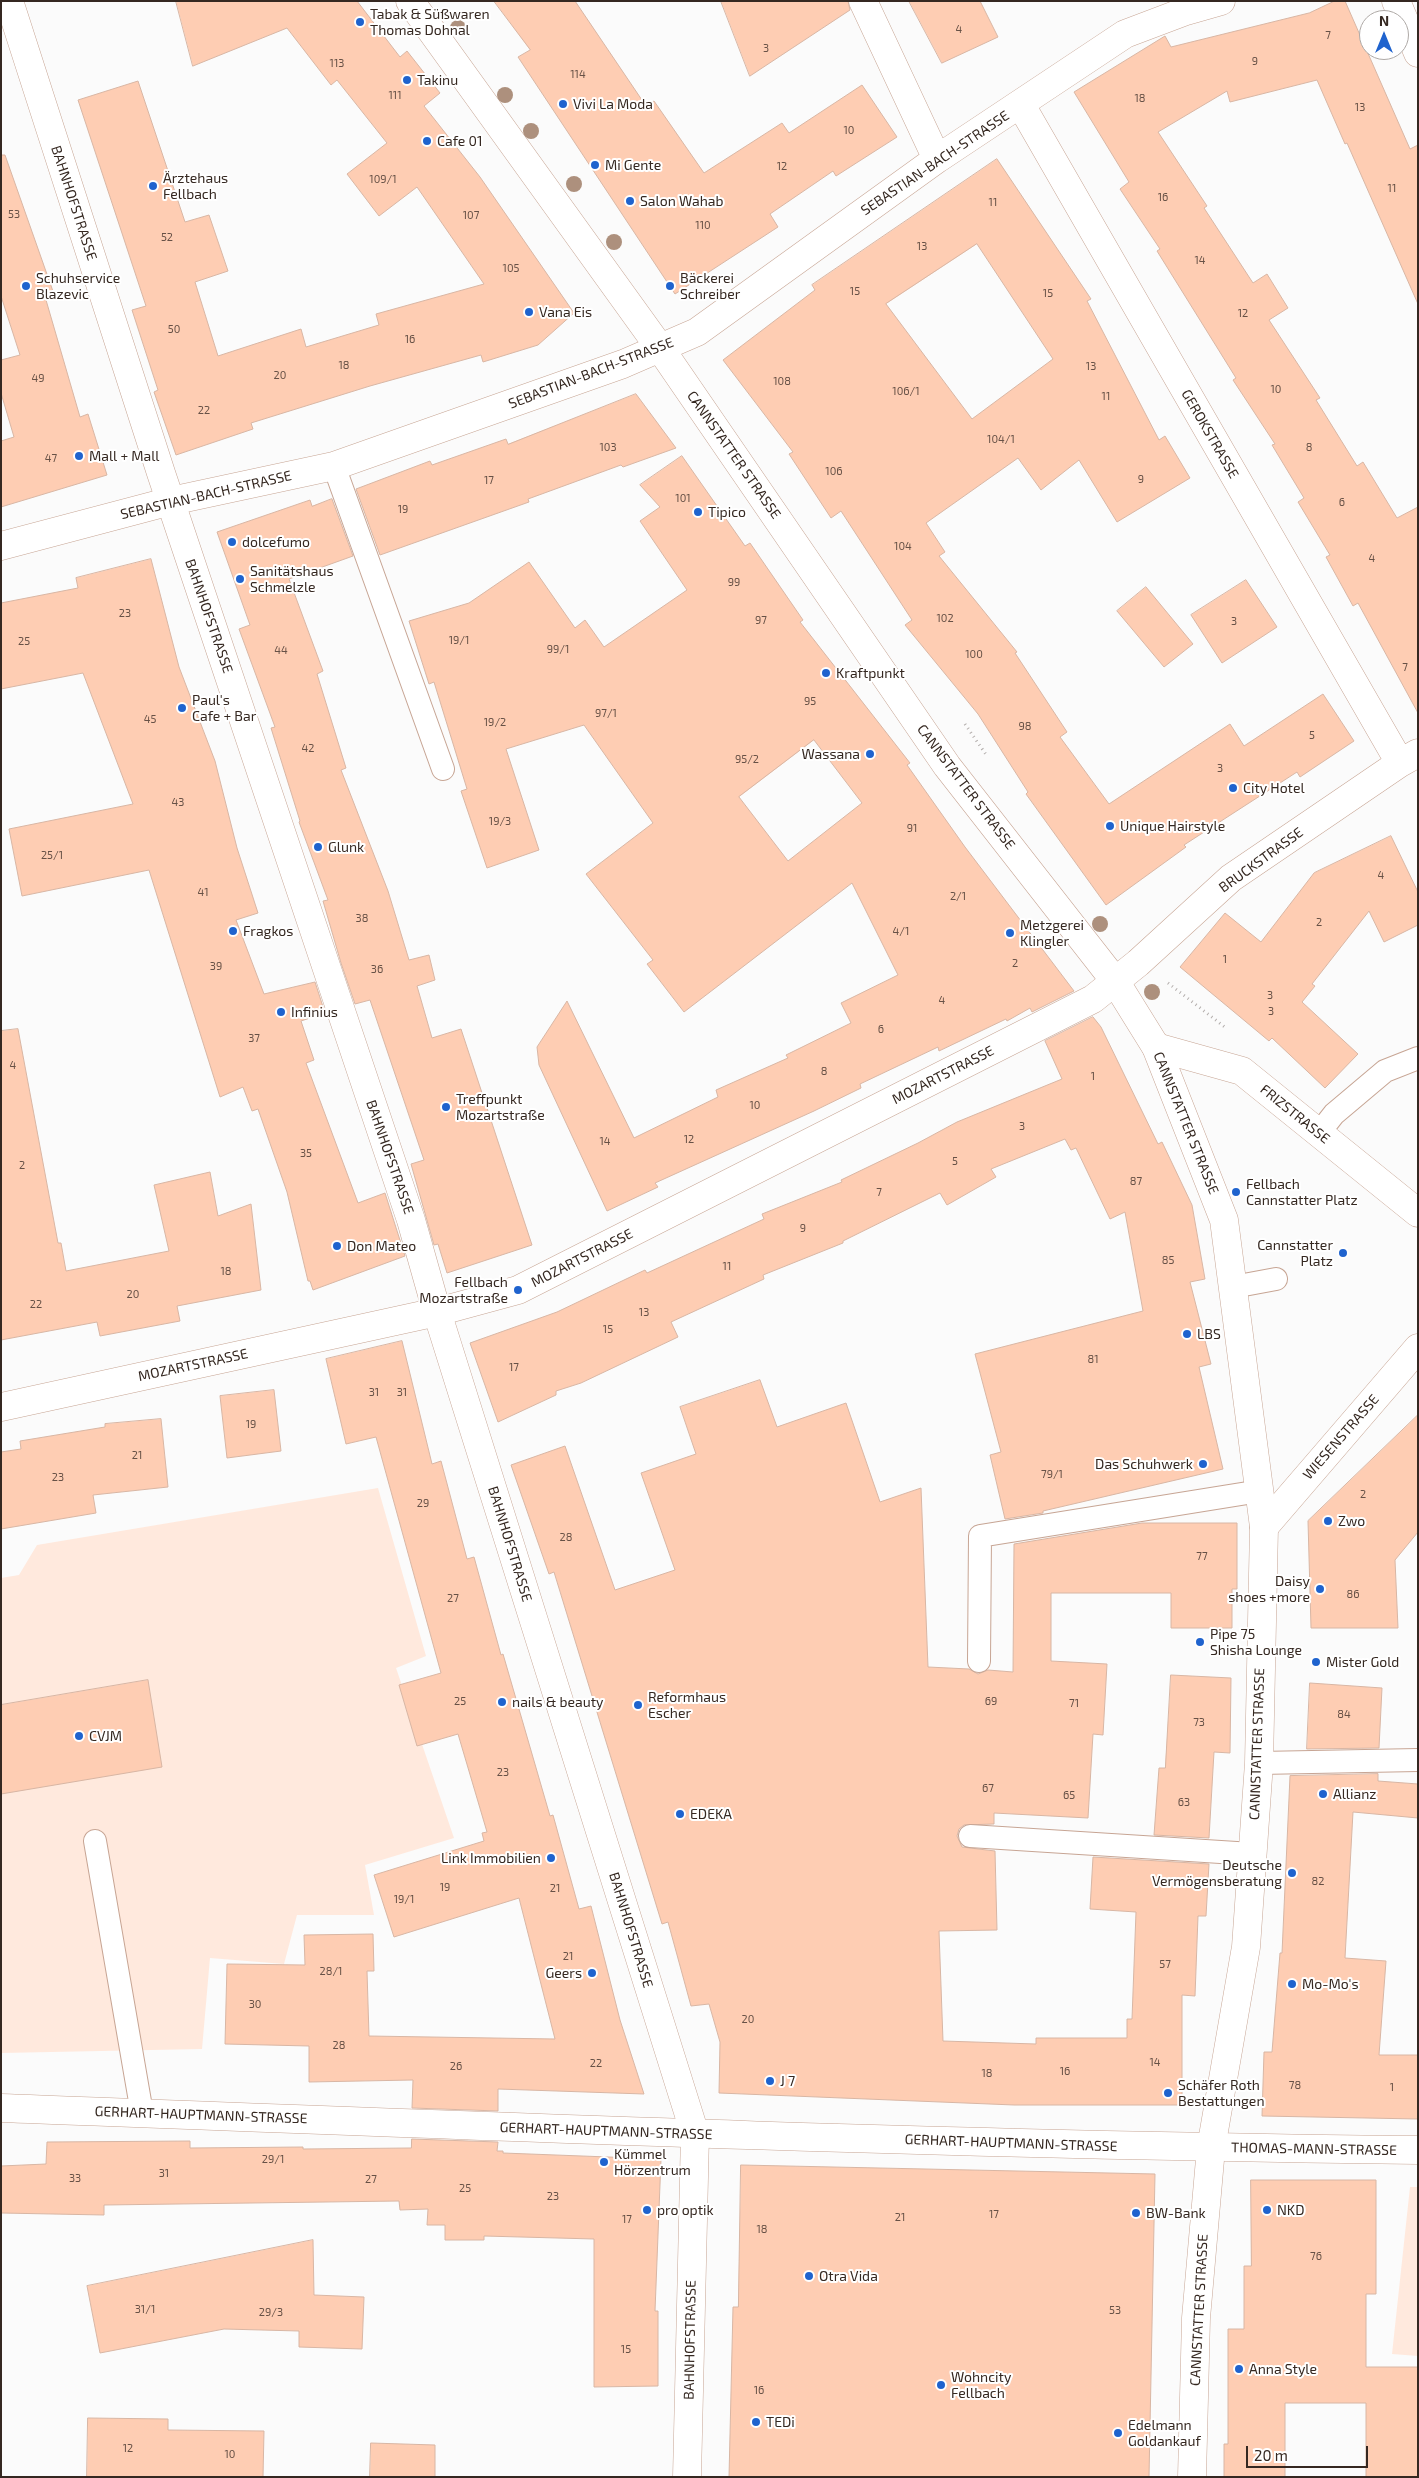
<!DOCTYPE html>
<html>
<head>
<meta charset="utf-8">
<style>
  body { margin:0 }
  #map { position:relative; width:1419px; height:2478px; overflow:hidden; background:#fbfbfb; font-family:"Exo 2",sans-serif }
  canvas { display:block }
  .frame { position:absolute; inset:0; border:2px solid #352821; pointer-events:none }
  .north { position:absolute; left:1359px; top:10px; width:50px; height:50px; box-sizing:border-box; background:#fff; border:1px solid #aea9a6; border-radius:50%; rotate:0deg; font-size:14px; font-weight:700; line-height:20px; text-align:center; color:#352821 }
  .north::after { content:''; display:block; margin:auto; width:18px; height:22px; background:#1f63ce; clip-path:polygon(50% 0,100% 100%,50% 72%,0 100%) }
  .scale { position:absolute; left:1246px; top:2446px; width:122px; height:22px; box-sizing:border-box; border:2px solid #352821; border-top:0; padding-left:6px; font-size:15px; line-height:18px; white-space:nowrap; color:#352821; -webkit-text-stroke:4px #fff; paint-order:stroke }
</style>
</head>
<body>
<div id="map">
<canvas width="1419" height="2478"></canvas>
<div class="frame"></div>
<div class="north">N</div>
<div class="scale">20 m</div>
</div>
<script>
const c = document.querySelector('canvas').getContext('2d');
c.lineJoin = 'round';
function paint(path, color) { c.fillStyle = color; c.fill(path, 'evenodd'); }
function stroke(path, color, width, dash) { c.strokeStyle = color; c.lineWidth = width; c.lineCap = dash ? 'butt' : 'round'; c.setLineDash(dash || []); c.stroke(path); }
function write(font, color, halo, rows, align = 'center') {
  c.font = font + ' "Exo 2",sans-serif'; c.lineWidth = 4; c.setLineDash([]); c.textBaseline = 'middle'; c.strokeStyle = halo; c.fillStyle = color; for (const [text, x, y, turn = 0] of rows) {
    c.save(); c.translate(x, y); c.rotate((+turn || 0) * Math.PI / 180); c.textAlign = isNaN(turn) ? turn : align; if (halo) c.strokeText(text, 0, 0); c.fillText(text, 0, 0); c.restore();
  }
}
paint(new Path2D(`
  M 378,1488 L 426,1656 L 396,1668 L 454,1838 L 365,1865 L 374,1915 L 297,1915 L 284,1964 L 210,1958 L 202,2049 L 1,2053 L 1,1578 L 19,1575 L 37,1545 Z
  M 1410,2187 L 1418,2187 L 1418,2356 L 1392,2354 Z`), '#ffe9dd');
const building = new Path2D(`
  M 176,1 L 357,1 L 400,57 L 407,51 L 440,93 L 424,106 L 480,177 L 574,313 L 538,345 L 483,362 L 481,355 L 370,386 L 251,423 L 253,429 L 176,455 L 154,392 L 158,390 L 132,310 L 146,306 L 78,100 L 138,81 L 185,222 L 209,215 L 228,271 L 195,282 L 218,356 L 301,329 L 306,347 L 379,325 L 376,314 L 484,284 L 417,187 L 379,216 L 347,174 L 387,143 L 337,80 L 331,85 L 287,28 L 193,66 Z
  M 494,1 L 575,1 L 646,106 L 654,101 L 704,173 L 782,123 L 789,133 L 862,85 L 897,137 L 836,176 L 833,171 L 770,214 L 778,227 L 675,294 L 518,57 L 530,50 Z
  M 721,1 L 848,1 L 850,10 L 750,76 Z
  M 909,1 L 980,1 L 998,37 L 942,63 Z
  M 1335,1 L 1345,1 L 1410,149 L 1418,145 L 1418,304 L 1347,143 L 1345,144 L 1317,80 L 1230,102 L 1227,91 L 1158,132 L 1207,206 L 1204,208 L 1253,283 L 1267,274 L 1288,308 L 1269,320 L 1320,398 L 1316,400 L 1357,466 L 1363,462 L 1397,518 L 1418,507 L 1418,713 L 1358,603 L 1353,606 L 1326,557 L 1330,555 L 1298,502 L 1304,498 L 1272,445 L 1275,444 L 1233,380 L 1236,378 L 1157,251 L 1160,249 L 1120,189 L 1129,182 L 1074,92 L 1165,36 L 1171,47 L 1309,13 Z
  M 1,155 L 5,155 L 55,297 L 46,300 L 80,417 L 88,414 L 107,475 L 1,507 L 1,441 L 14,437 L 1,393 L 1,360 L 20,355 L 1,296 Z
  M 997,159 L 1091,299 L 1087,301 L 1159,440 L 1165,436 L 1190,478 L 1117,522 L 1079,460 L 1041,490 L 1018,458 L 926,523 L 945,552 L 939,556 L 1017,652 L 1015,653 L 1067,732 L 1060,737 L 1109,804 L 1230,724 L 1244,746 L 1323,694 L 1354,741 L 1300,777 L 1297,772 L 1184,845 L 1186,847 L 1106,905 L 1026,794 L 1028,792 L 978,714 L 905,625 L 912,620 L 841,511 L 831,518 L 789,454 L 793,452 L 723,360 L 815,290 L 812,285 ZM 977,244 L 1053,359 L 972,419 L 886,304 Z
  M 636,394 L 676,448 L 623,467 L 621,465 L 528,499 L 529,502 L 380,555 L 356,489 L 430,461 L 432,465 L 506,439 L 508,444 Z
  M 682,456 L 745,546 L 750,543 L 803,620 L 800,622 L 910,763 L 907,765 L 965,847 L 1074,991 L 1032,1012 L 1030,1008 L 1007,1021 L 1006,1019 L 939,1051 L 938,1047 L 860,1084 L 861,1088 L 814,1111 L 655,1183 L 658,1187 L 607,1211 L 539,1065 L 537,1047 L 567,1001 L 634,1138 L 718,1097 L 716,1090 L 788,1058 L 786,1055 L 851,1023 L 841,1003 L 898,975 L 852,883 L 684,1012 L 647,964 L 653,960 L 586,874 L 653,823 L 584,725 L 506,749 L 539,850 L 487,868 L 461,791 L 467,789 L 434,682 L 429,684 L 409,621 L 469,603 L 529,562 L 575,628 L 585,620 L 604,647 L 687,590 L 640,521 L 660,507 L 640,485 ZM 814,740 L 862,803 L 788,861 L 739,797 Z
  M 332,499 L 353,556 L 289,579 L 323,671 L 317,674 L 346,768 L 341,770 L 388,891 L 409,960 L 429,955 L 435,980 L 417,986 L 432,1038 L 461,1029 L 532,1245 L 447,1273 L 438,1244 L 434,1245 L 411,1164 L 424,1160 L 370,1000 L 355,1004 L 341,963 L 323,901 L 328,900 L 299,822 L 300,821 L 271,728 L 275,727 L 239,629 L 250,625 L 217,532 L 310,500 L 312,506 Z
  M 151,559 L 179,667 L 215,761 L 237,848 L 258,913 L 236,920 L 264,994 L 315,982 L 325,1013 L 301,1021 L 314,1060 L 306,1063 L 358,1203 L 385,1193 L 405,1256 L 313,1290 L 310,1281 L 308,1281 L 287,1192 L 258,1109 L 252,1111 L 243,1087 L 220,1097 L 149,870 L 22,896 L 9,829 L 133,804 L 83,673 L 1,689 L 1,603 L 78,588 L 76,578 Z
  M 1246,580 L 1277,627 L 1222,663 L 1191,615 Z
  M 1146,587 L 1193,644 L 1164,667 L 1117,611 Z
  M 1391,836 L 1418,892 L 1418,925 L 1384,942 L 1369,911 L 1312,984 L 1315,986 L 1302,1002 L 1358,1054 L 1325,1088 L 1272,1038 L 1269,1041 L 1180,967 L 1225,913 L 1261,942 L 1314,873 Z
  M 1093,1017 L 1101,1027 L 1158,1144 L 1162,1142 L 1192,1205 L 1205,1279 L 1190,1282 L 1211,1364 L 1199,1367 L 1223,1469 L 1043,1511 L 1043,1513 L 1005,1519 L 990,1455 L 1001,1452 L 975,1354 L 1143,1311 L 1125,1212 L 1110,1219 L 1076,1148 L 1071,1150 L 1065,1139 L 991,1169 L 996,1177 L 947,1205 L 940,1193 L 843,1241 L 843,1243 L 763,1275 L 764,1279 L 671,1322 L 678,1337 L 581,1383 L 556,1391 L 556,1395 L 498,1422 L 470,1343 L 557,1312 L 645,1270 L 647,1273 L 764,1219 L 762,1214 L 842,1182 L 841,1180 L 918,1143 L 957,1122 L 1062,1079 L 1045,1041 Z
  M 18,1029 L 58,1243 L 61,1243 L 66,1271 L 169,1251 L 154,1185 L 210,1172 L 218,1216 L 251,1204 L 261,1290 L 177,1306 L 180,1321 L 100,1336 L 97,1322 L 1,1340 L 1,1031 Z
  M 402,1341 L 432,1464 L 441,1461 L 467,1559 L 474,1557 L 501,1655 L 503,1654 L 550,1816 L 553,1815 L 579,1909 L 591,1906 L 620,2020 L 644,2094 L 498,2089 L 498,2111 L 412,2108 L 413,2080 L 309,2082 L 309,2046 L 225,2044 L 227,1964 L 305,1965 L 304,1935 L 373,1934 L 374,1971 L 367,1971 L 369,2036 L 555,2039 L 519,1898 L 394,1937 L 374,1875 L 484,1841 L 482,1833 L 487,1832 L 458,1734 L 417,1746 L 399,1685 L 441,1673 L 376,1437 L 346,1444 L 326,1359 Z
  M 760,1380 L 777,1427 L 846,1403 L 880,1502 L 921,1488 L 928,1667 L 969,1669 L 978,1674 L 988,1670 L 1013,1672 L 1014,1544 L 1142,1523 L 1237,1523 L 1237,1589 L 1232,1589 L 1232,1628 L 1171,1628 L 1171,1593 L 1051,1593 L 1051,1661 L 1107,1664 L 1103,1735 L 1093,1734 L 1088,1818 L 994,1813 L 994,1824 L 964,1825 L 959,1829 L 957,1836 L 962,1847 L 995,1851 L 997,1930 L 939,1931 L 943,2041 L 1036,2044 L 1036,2038 L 1127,2038 L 1127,2019 L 1132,2019 L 1136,1912 L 1090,1909 L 1093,1857 L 1209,1864 L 1206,1916 L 1198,1916 L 1195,1996 L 1182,1995 L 1182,2105 L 1014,2105 L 719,2093 L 720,2042 L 709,2004 L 691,2006 L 668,1922 L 662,1924 L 554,1572 L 549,1574 L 511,1465 L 565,1446 L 615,1590 L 675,1570 L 641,1473 L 696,1454 L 680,1407 Z
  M 274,1390 L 281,1451 L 227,1458 L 220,1396 Z
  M 1418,1415 L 1418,1532 L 1395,1560 L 1398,1628 L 1311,1628 L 1308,1521 Z
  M 161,1419 L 168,1487 L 93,1495 L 96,1513 L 1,1529 L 1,1452 L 21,1449 L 20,1441 L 105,1427 L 105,1424 Z
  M 1171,1675 L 1231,1678 L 1230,1753 L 1214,1752 L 1209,1838 L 1154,1835 L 1159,1768 L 1165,1768 Z
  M 148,1680 L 162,1767 L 1,1794 L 1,1705 Z
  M 1310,1683 L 1382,1688 L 1379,1748 L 1307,1749 Z
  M 1378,1774 L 1378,1781 L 1418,1784 L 1418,1818 L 1353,1812 L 1345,1958 L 1386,1961 L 1379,2055 L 1418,2055 L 1418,2119 L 1262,2116 L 1264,2052 L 1272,2052 L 1280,1953 L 1282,1953 L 1290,1776 Z
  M 412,2139 L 498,2142 L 497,2151 L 503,2151 L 503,2153 L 661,2159 L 655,2311 L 658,2311 L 658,2386 L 594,2387 L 594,2239 L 484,2236 L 484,2240 L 445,2240 L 445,2225 L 427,2225 L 428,2209 L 400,2210 L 399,2201 L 104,2205 L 104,2215 L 1,2213 L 1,2166 L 46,2164 L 47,2142 L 190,2141 L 190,2148 L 303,2147 L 303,2149 L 411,2148 Z
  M 741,2165 L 1155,2174 L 1149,2477 L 729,2477 L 733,2307 L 738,2307 Z
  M 1251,2180 L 1376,2180 L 1376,2294 L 1366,2294 L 1366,2367 L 1418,2367 L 1418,2477 L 1366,2477 L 1366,2403 L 1285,2403 L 1285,2477 L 1224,2477 L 1224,2444 L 1228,2444 L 1228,2329 L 1244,2329 L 1244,2266 L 1251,2266 Z
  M 313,2240 L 314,2295 L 364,2297 L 362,2349 L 299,2347 L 299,2331 L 224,2329 L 100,2353 L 87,2286 Z
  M 88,2418 L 168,2419 L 168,2430 L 264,2431 L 263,2477 L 87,2477 Z
  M 371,2443 L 435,2445 L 435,2477 L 370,2477 Z`);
paint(building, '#fecdb3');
stroke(building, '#d8b6a4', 1);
const lane = new Path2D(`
  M 334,466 L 443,769
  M 1319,1133 L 1334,1114 L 1385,1071 L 1418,1058
  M 1233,1287 L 1276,1279
  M 979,1661 L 980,1536 L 1260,1491
  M 1259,1763 L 1418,1760
  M 970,1836 L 1252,1854
  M 95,1841 L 142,2113`);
const street = new Path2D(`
  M 863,1 L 937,159
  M 1396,1 L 1418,53
  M 1021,105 L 1400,763
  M 1,546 L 171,501 L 334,466 L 623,364 L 697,332 L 937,159 L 1125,34 L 1186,11 L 1221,1
  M 1156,1047 L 1242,1071 L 1418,1213
  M 1,1407 L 437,1312 L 518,1290 L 1093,999 L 1138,963 L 1231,878 L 1400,763 L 1418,753
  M 1264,1527 L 1418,1348
  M 1,2108 C 473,2126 945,2145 1418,2150`);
const secondary = new Path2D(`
  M 9,1 L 161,473 L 411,1220 L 437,1312 L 695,2134 L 687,2477
  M 410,1 L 660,348 L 947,766 L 1115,981 L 1156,1047 L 1224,1220 L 1264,1527 L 1259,1763 L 1246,1947 L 1211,2148 L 1196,2318 L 1192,2477`);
stroke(lane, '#c7a594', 24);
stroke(street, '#c7a594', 29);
stroke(secondary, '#c7a594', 29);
stroke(new Path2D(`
  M 965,724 L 987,756
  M 1168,983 L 1226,1028`), '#b3aeac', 3, [1, 4]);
stroke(lane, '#fff', 22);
stroke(street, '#fff', 28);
stroke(secondary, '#fff', 28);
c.fillStyle = '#ad907d';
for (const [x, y] of [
  [458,28],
  [505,95],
  [531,131],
  [574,184],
  [614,242],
  [1100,924],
  [1152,992]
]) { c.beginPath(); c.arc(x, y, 8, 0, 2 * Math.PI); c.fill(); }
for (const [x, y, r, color] of [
  [360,22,5,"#1f63ce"],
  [407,80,5,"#1f63ce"],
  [563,104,5,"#1f63ce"],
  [427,141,5,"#1f63ce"],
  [595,165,5,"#1f63ce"],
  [153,186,5,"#1f63ce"],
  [630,201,5,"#1f63ce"],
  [26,286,5,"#1f63ce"],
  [670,286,5,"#1f63ce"],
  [529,312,5,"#1f63ce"],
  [79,456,5,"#1f63ce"],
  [698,512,5,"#1f63ce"],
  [232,542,5,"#1f63ce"],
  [240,579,5,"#1f63ce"],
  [826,673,5,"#1f63ce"],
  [182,708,5,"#1f63ce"],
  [870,754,5,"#1f63ce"],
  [1233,788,5,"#1f63ce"],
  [1110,826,5,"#1f63ce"],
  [318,847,5,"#1f63ce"],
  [233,931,5,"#1f63ce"],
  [1010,933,5,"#1f63ce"],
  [281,1012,5,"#1f63ce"],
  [446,1107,5,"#1f63ce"],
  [1236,1192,5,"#1f63ce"],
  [337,1246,5,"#1f63ce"],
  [1343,1253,5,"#1f63ce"],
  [518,1290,5,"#1f63ce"],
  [1187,1334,5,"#1f63ce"],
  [1203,1464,5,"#1f63ce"],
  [1328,1521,5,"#1f63ce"],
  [1320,1589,5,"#1f63ce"],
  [1200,1642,5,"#1f63ce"],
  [1316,1662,5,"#1f63ce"],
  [502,1702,5,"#1f63ce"],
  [638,1705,5,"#1f63ce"],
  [79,1736,5,"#1f63ce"],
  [1323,1794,5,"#1f63ce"],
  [680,1814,5,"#1f63ce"],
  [551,1858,5,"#1f63ce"],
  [1292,1873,5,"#1f63ce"],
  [592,1973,5,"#1f63ce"],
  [1292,1984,5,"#1f63ce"],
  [770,2081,5,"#1f63ce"],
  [1168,2093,5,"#1f63ce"],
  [604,2162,5,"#1f63ce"],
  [647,2210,5,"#1f63ce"],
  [1267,2210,5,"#1f63ce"],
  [1136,2213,5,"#1f63ce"],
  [809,2276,5,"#1f63ce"],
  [1239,2369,5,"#1f63ce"],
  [941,2385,5,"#1f63ce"],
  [756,2422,5,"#1f63ce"],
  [1118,2433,5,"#1f63ce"]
]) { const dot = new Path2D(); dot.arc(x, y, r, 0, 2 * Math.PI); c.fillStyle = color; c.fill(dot); stroke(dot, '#fff', 2); }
write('11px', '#675146', null, [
  ["4",959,29],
  ["7",1328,35],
  ["3",766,48],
  ["9",1255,61],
  ["113",337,63],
  ["114",578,74],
  ["111",395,95],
  ["18",1140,98],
  ["13",1360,107],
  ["10",849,130],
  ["12",782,166],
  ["109/1",383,179],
  ["11",1392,188],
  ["16",1163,197],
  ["11",993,202],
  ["53",14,214],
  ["107",471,215],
  ["110",703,225],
  ["52",167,237],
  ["13",922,246],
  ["14",1200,260],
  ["105",511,268],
  ["15",855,291],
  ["15",1048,293],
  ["12",1243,313],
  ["50",174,329],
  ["16",410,339],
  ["18",344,365],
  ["13",1091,366],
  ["20",280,375],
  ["49",38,378],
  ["108",782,381],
  ["10",1276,389],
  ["106/1",906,391],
  ["11",1106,396],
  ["22",204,410],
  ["104/1",1001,439],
  ["103",608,447],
  ["8",1309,447],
  ["47",51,458],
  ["106",834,471],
  ["9",1141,479],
  ["17",489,480],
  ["101",683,498],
  ["6",1342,502],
  ["19",403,509],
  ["104",903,546],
  ["4",1372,558],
  ["99",734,582],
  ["23",125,613],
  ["102",945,618],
  ["97",761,620],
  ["3",1234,621],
  ["19/1",459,640],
  ["25",24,641],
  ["99/1",558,649],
  ["44",281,650],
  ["100",974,654],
  ["7",1405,667],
  ["95",810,701],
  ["97/1",606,713],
  ["45",150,719],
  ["19/2",495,722],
  ["98",1025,726],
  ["5",1312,735],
  ["42",308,748],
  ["95/2",747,759],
  ["3",1220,768],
  ["43",178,802],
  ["19/3",500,821],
  ["91",912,828],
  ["25/1",52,855],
  ["4",1381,875],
  ["41",203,892],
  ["2/1",958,896],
  ["38",362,918],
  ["2",1319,922],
  ["4/1",901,931],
  ["1",1225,959],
  ["2",1015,963],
  ["39",216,966],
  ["36",377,969],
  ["3",1270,995],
  ["4",942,1000],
  ["3",1271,1011],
  ["6",881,1029],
  ["37",254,1038],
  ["4",13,1065],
  ["8",824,1071],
  ["1",1093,1076],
  ["10",755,1105],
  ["3",1022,1126],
  ["12",689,1139],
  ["14",605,1141],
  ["35",306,1153],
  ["5",955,1161],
  ["2",22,1165],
  ["87",1136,1181],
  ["7",879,1192],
  ["9",803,1228],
  ["85",1168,1260],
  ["11",727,1266],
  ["18",226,1271],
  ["20",133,1294],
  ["22",36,1304],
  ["13",644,1312],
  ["15",608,1329],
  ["81",1093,1359],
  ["17",514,1367],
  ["31",374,1392],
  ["31",402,1392],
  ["19",251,1424],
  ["21",137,1455],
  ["79/1",1052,1474],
  ["23",58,1477],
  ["2",1363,1494],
  ["29",423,1503],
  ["28",566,1537],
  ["77",1202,1556],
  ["86",1353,1594],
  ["27",453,1598],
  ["25",460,1701],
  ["69",991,1701],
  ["71",1074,1703],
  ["84",1344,1714],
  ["73",1199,1722],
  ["23",503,1772],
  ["67",988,1788],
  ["65",1069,1795],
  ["63",1184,1802],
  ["82",1318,1881],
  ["19",445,1887],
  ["21",555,1888],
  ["19/1",404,1899],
  ["21",568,1956],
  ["57",1165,1964],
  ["28/1",331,1971],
  ["30",255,2004],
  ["20",748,2019],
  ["28",339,2045],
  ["14",1155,2062],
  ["22",596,2063],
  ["26",456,2066],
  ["16",1065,2071],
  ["18",987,2073],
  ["78",1295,2085],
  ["1",1392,2087],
  ["29/1",273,2159],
  ["31",164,2173],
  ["33",75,2178],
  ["27",371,2179],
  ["25",465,2188],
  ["23",553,2196],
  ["17",994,2214],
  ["21",900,2217],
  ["17",627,2219],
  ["18",762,2229],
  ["76",1316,2256],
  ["31/1",145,2309],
  ["53",1115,2310],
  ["29/3",271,2312],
  ["15",626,2349],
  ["16",759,2390],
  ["12",128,2448],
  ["10",230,2454]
]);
write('14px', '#352821', '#fff', [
  ["Tabak & Süßwaren",370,14],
  ["Thomas Dohnal",370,30],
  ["Takinu",417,80],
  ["Vivi La Moda",573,104],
  ["Cafe 01",437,141],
  ["Mi Gente",605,165],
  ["Ärztehaus",163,178],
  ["Fellbach",163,194],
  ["Salon Wahab",640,201],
  ["Schuhservice",36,278],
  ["Blazevic",36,294],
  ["Bäckerei",680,278],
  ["Schreiber",680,294],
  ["Vana Eis",539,312],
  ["Mall + Mall",89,456],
  ["Tipico",708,512],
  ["dolcefumo",242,542],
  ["Sanitätshaus",250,571],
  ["Schmelzle",250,587],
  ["Kraftpunkt",836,673],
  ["Paul's",192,700],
  ["Cafe + Bar",192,716],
  ["Wassana",860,754,"right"],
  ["City Hotel",1243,788],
  ["Unique Hairstyle",1120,826],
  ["Glunk",328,847],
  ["Metzgerei",1020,925],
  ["Klingler",1020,941],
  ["Fragkos",243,931],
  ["Infinius",291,1012],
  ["Treffpunkt",456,1099],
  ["Mozartstraße",456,1115],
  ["Fellbach",1246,1184],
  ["Cannstatter Platz",1246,1200],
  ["Cannstatter",1333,1245,"right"],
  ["Platz",1333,1261,"right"],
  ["Don Mateo",347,1246],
  ["Fellbach",508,1282,"right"],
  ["Mozartstraße",508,1298,"right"],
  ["LBS",1197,1334],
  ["Das Schuhwerk",1193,1464,"right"],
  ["Zwo",1338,1521],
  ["Daisy",1310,1581,"right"],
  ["shoes +more",1310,1597,"right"],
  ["Pipe 75",1210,1634],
  ["Shisha Lounge",1210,1650],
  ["Mister Gold",1326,1662],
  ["Reformhaus",648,1697],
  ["Escher",648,1713],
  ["nails & beauty",512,1702],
  ["CVJM",89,1736],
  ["Allianz",1333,1794],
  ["EDEKA",690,1814],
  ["Link Immobilien",541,1858,"right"],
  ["Deutsche",1282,1865,"right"],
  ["Vermögensberatung",1282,1881,"right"],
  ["Geers",582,1973,"right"],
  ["Mo-Mo's",1302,1984],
  ["J 7",780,2081],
  ["Schäfer Roth",1178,2085],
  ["Bestattungen",1178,2101],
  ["Kümmel",614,2154],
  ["Hörzentrum",614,2170],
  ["pro optik",657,2210],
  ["NKD",1277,2210],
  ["BW-Bank",1146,2213],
  ["Otra Vida",819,2276],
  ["Anna Style",1249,2369],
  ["Wohncity",951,2377],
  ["Fellbach",951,2393],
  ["TEDi",766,2422],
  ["Edelmann",1128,2425],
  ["Goldankauf",1128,2441]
], 'left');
write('14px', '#352821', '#fff', [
  ["SEBASTIAN-BACH-STRASSE",935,163,-34],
  ["BAHNHOFSTRASSE",74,203,72],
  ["SEBASTIAN-BACH-STRASSE",591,373,-21],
  ["GEROKSTRASSE",1210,434,60],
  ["CANNSTATTER STRASSE",734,455,55],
  ["SEBASTIAN-BACH-STRASSE",206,495,-13],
  ["BAHNHOFSTRASSE",209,616,71],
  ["CANNSTATTER STRASSE",966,787,53],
  ["BRUCKSTRASSE",1261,860,-36],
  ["MOZARTSTRASSE",943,1075,-27],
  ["FRIZSTRASSE",1295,1114,39],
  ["CANNSTATTER STRASSE",1186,1123,68],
  ["BAHNHOFSTRASSE",390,1157,71],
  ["MOZARTSTRASSE",582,1258,-27],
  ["MOZARTSTRASSE",193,1365,-12],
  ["WIESENSTRASSE",1341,1437,-49],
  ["BAHNHOFSTRASSE",510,1544,73],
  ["CANNSTATTER STRASSE",1257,1744,-88],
  ["BAHNHOFSTRASSE",631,1930,73],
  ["GERHART-HAUPTMANN-STRASSE",201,2115,2],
  ["GERHART-HAUPTMANN-STRASSE",606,2131,2],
  ["GERHART-HAUPTMANN-STRASSE",1011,2143,2],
  ["THOMAS-MANN-STRASSE",1314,2149,1],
  ["CANNSTATTER STRASSE",1199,2310,-87],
  ["BAHNHOFSTRASSE",690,2340,-89]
]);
</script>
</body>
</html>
